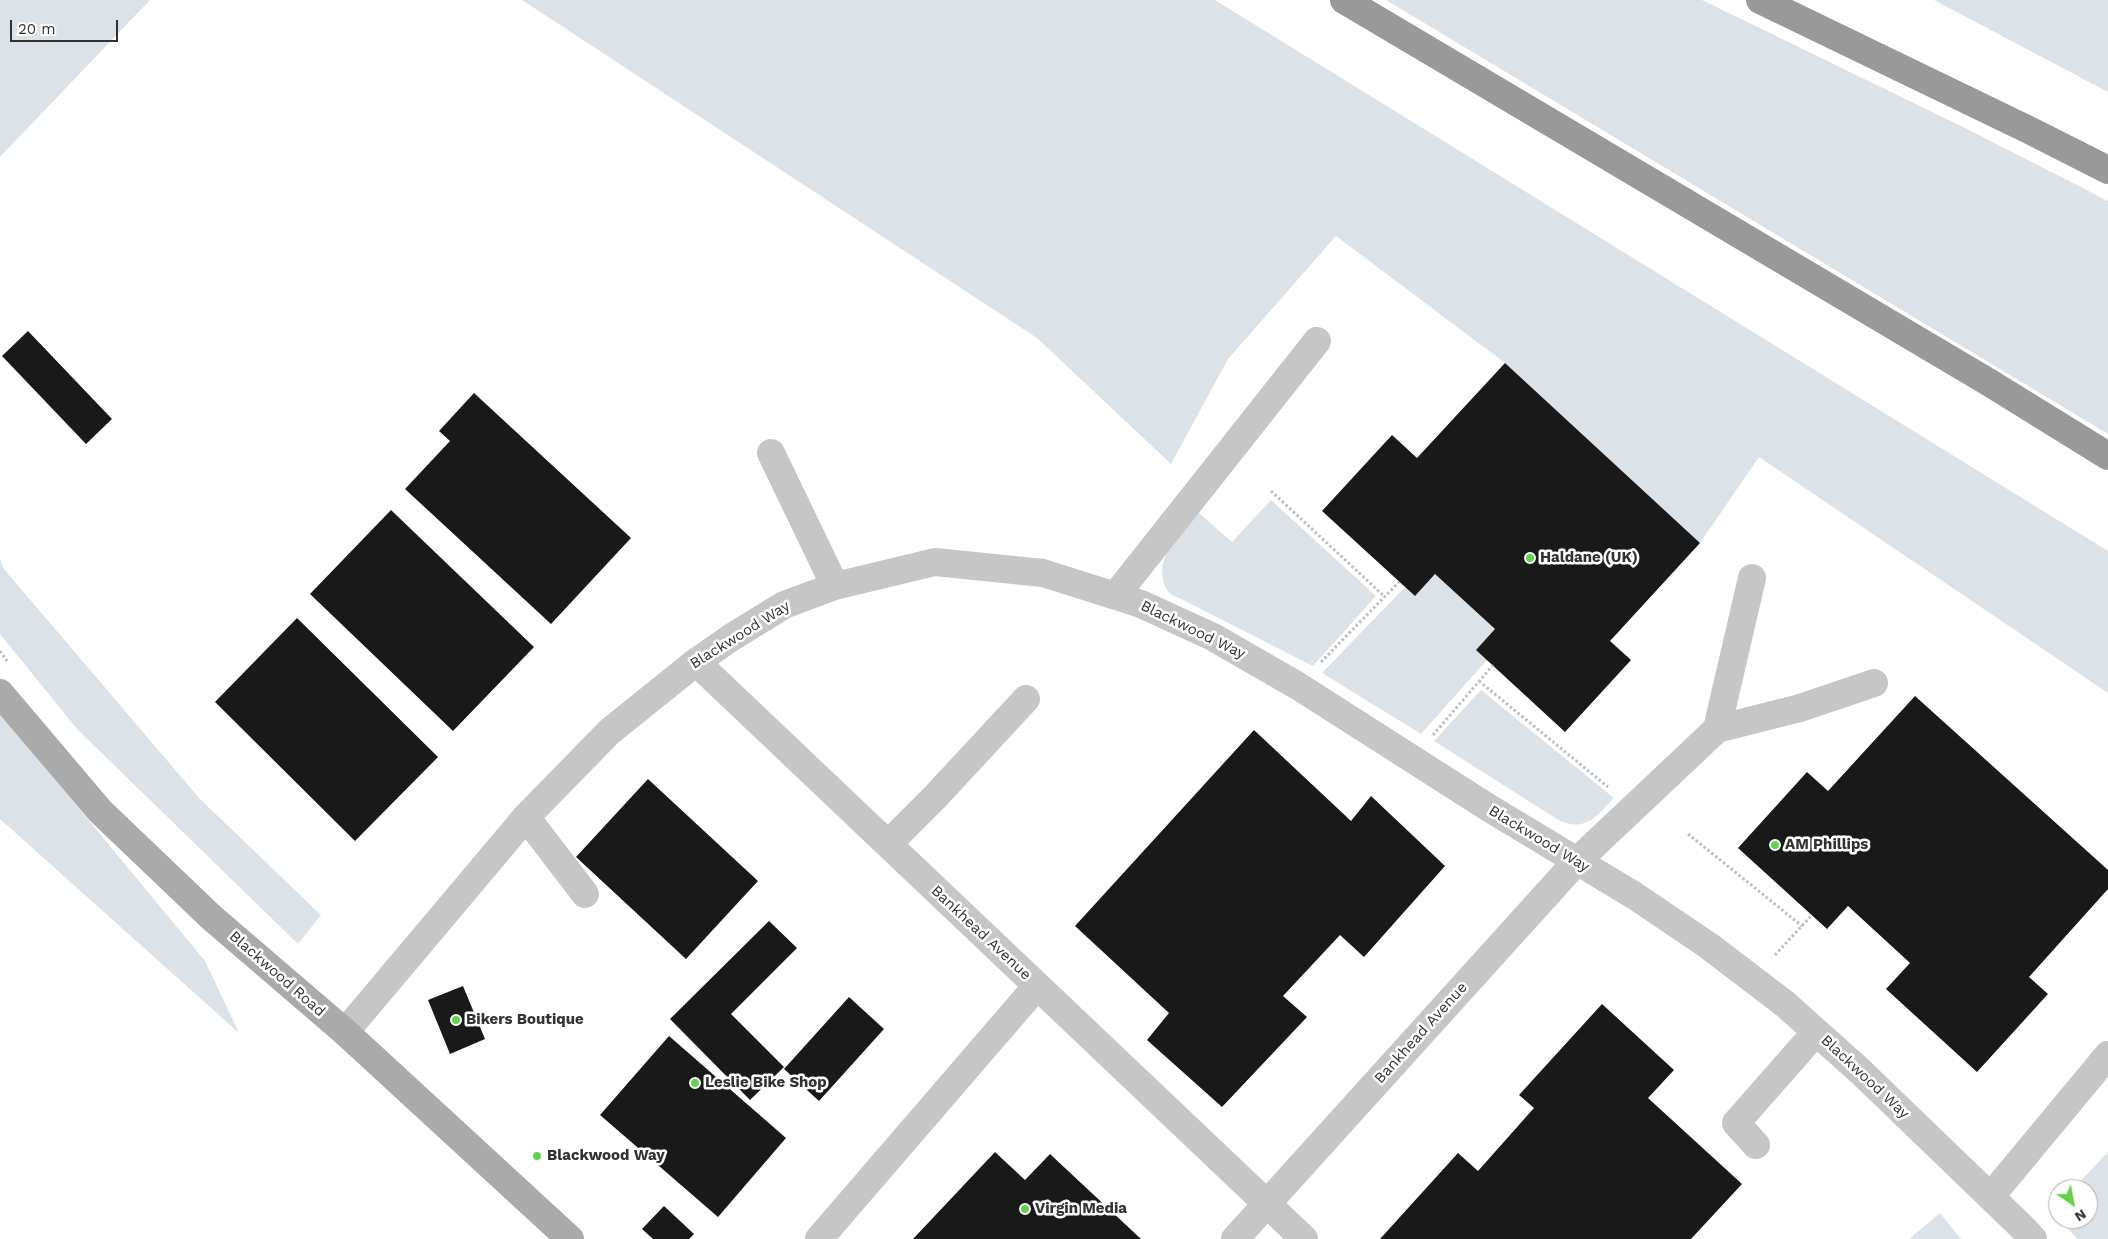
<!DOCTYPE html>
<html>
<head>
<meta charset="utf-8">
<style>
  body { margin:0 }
  #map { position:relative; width:2108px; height:1239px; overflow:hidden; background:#fff; font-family:"Work Sans",sans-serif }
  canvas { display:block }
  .north { position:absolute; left:2048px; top:1179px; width:50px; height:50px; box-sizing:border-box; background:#fff; border:1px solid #adadad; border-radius:50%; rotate:147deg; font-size:14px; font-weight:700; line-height:20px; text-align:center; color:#323232 }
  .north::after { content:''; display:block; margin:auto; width:18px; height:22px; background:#62d34a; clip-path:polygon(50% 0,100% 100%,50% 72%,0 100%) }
  .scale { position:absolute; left:10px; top:20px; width:108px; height:22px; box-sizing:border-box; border:2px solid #323232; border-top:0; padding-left:6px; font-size:15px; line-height:18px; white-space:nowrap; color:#323232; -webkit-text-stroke:4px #fff; paint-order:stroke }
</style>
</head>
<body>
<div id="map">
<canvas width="2108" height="1239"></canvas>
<div class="north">N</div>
<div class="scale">20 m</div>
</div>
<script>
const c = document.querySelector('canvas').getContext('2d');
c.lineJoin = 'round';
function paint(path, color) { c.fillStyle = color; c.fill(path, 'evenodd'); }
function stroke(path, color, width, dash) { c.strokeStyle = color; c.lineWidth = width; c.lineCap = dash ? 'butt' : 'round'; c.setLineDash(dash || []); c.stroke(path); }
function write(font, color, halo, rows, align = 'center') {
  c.font = font + ' "Work Sans",sans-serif'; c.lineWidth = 5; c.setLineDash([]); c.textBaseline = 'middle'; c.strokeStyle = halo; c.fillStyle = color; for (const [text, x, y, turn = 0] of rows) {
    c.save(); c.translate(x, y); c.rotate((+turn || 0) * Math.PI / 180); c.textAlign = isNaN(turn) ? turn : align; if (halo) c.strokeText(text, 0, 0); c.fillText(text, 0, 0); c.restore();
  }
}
paint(new Path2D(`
  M 0,0 L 150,0 L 0,157 Z
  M 522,0 L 1215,0 L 2108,551 L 2108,693 L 1759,457 L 1700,543 L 1505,363 L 1336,236 L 1228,359 L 1171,464 L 1037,338 Z
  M 1386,0 L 1702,0 L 1965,128 L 2108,201 L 2108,434 Z
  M 1934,0 L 2108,0 L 2108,92 Z
  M 1271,500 L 1376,596 L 1313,666 L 1179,598 C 1169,595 1165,590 1163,579 C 1158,552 1182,532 1199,513 L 1232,542 Z
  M 0,559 L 4,569 L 200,799 L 321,915 L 298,944 L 77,729 L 0,634 Z
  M 1435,574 L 1495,629 L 1487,660 L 1421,734 L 1322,673 L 1405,587 L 1415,596 Z
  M 1481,690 L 1614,798 C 1597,816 1586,832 1560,821 L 1434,741 Z
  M 0,713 L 205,961 L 239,1033 L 0,819 Z
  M 2108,1152 L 2108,1239 L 2078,1239 L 2051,1213 L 2058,1205 L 2058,1219 L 2088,1219 L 2088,1189 L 2073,1189 Z
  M 1940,1213 L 1961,1239 L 1909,1239 Z`), '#dce3e8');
paint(new Path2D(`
  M 28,331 L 112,419 L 86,444 L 2,356 Z
  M 1505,363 L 1700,543 L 1610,641 L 1631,660 L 1565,732 L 1476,650 L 1495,629 L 1435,574 L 1415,596 L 1322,511 L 1392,435 L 1417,458 Z
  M 474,393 L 631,538 L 551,624 L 405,489 L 450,441 L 439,431 Z
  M 391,510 L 534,647 L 453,731 L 310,594 Z
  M 297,618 L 438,757 L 355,841 L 215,702 Z
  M 1915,696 L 2108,870 L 2108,889 L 2029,977 L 2048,994 L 1977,1072 L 1886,989 L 1910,963 L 1848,906 L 1827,929 L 1738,848 L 1807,772 L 1828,791 Z
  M 1254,730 L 1351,821 L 1371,796 L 1445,866 L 1364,957 L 1340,935 L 1283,996 L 1307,1017 L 1222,1107 L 1147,1040 L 1169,1013 L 1075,926 Z
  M 648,779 L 758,881 L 686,959 L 576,857 Z
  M 769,921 L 797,948 L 731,1014 L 784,1067 L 750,1100 L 670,1019 Z
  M 463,986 L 485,1039 L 450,1054 L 428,1000 Z
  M 849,997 L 884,1029 L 819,1101 L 784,1069 Z
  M 1602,1004 L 1674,1070 L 1648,1098 L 1742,1184 L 1691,1239 L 1380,1239 L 1458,1153 L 1478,1171 L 1534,1108 L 1519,1095 Z
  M 669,1036 L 786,1138 L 718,1217 L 600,1115 Z
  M 995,1152 L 1025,1180 L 1050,1154 L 1141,1239 L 913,1239 Z
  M 664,1206 L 694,1234 L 689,1239 L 653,1239 L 642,1229 Z`), '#191919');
stroke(new Path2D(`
  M 1271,491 L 1385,597
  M 0,651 L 7,661
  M 1321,662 L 1399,582
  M 1479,681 L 1608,787
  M 1433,735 L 1493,665
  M 1688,834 L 1802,926
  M 1775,955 L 1812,915`), '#bfbfbf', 3, [2.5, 2.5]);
stroke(new Path2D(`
  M 771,453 L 835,586
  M 1116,595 L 1317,341
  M 696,662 L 1304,1239
  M 1717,729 L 1800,708 L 1874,683
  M 526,817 L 585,894
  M 888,844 L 935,797 L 1026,699
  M 345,1032 L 526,817 L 609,732 L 696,662 L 732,637 L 784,605 L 835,586 L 935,562 L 1043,573 L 1141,604 L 1213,637 L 1298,686 L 1489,808 L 1635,896 L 1709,946 L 1785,1004 L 1861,1072 L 2025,1230 L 2033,1239
  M 1756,1145 L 1736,1123 L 1816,1032
  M 1991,1196 L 2108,1055
  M 819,1239 L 1037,986
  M 1235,1239 L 1576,862 L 1717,729 L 1752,578`), '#c6c6c6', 28);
stroke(new Path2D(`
  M 0,693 L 100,811 L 211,917 L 345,1032 L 570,1239`), '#aaa', 28);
stroke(new Path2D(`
  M 1344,0 L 1990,383 L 2108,456
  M 1760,0 L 2029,130 L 2108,170`), '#999', 28);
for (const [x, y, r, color] of [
  [1530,558,5,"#62d34a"],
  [1775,845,5,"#62d34a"],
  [456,1020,5,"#62d34a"],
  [695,1083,5,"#62d34a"],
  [537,1156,5,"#62d34a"],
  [1025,1209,5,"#62d34a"]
]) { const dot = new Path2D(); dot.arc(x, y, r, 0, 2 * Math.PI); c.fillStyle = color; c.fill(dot); stroke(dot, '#fff', 2); }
write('bold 15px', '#323232', '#fff', [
  ["Haldane (UK)",1540,558],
  ["AM Phillips",1785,845],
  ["Bikers Boutique",466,1020],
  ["Leslie Bike Shop",705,1083],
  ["Blackwood Way",547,1156],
  ["Virgin Media",1035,1209]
], 'left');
write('15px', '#323232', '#fff', [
  ["Blackwood Way",1193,630,26],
  ["Blackwood Way",740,635,-32],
  ["Blackwood Way",1539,839,31],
  ["Bankhead Avenue",981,933,43],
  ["Blackwood Road",277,974,41],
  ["Bankhead Avenue",1421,1033,-48],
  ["Blackwood Way",1865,1077,43]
]);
</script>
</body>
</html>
